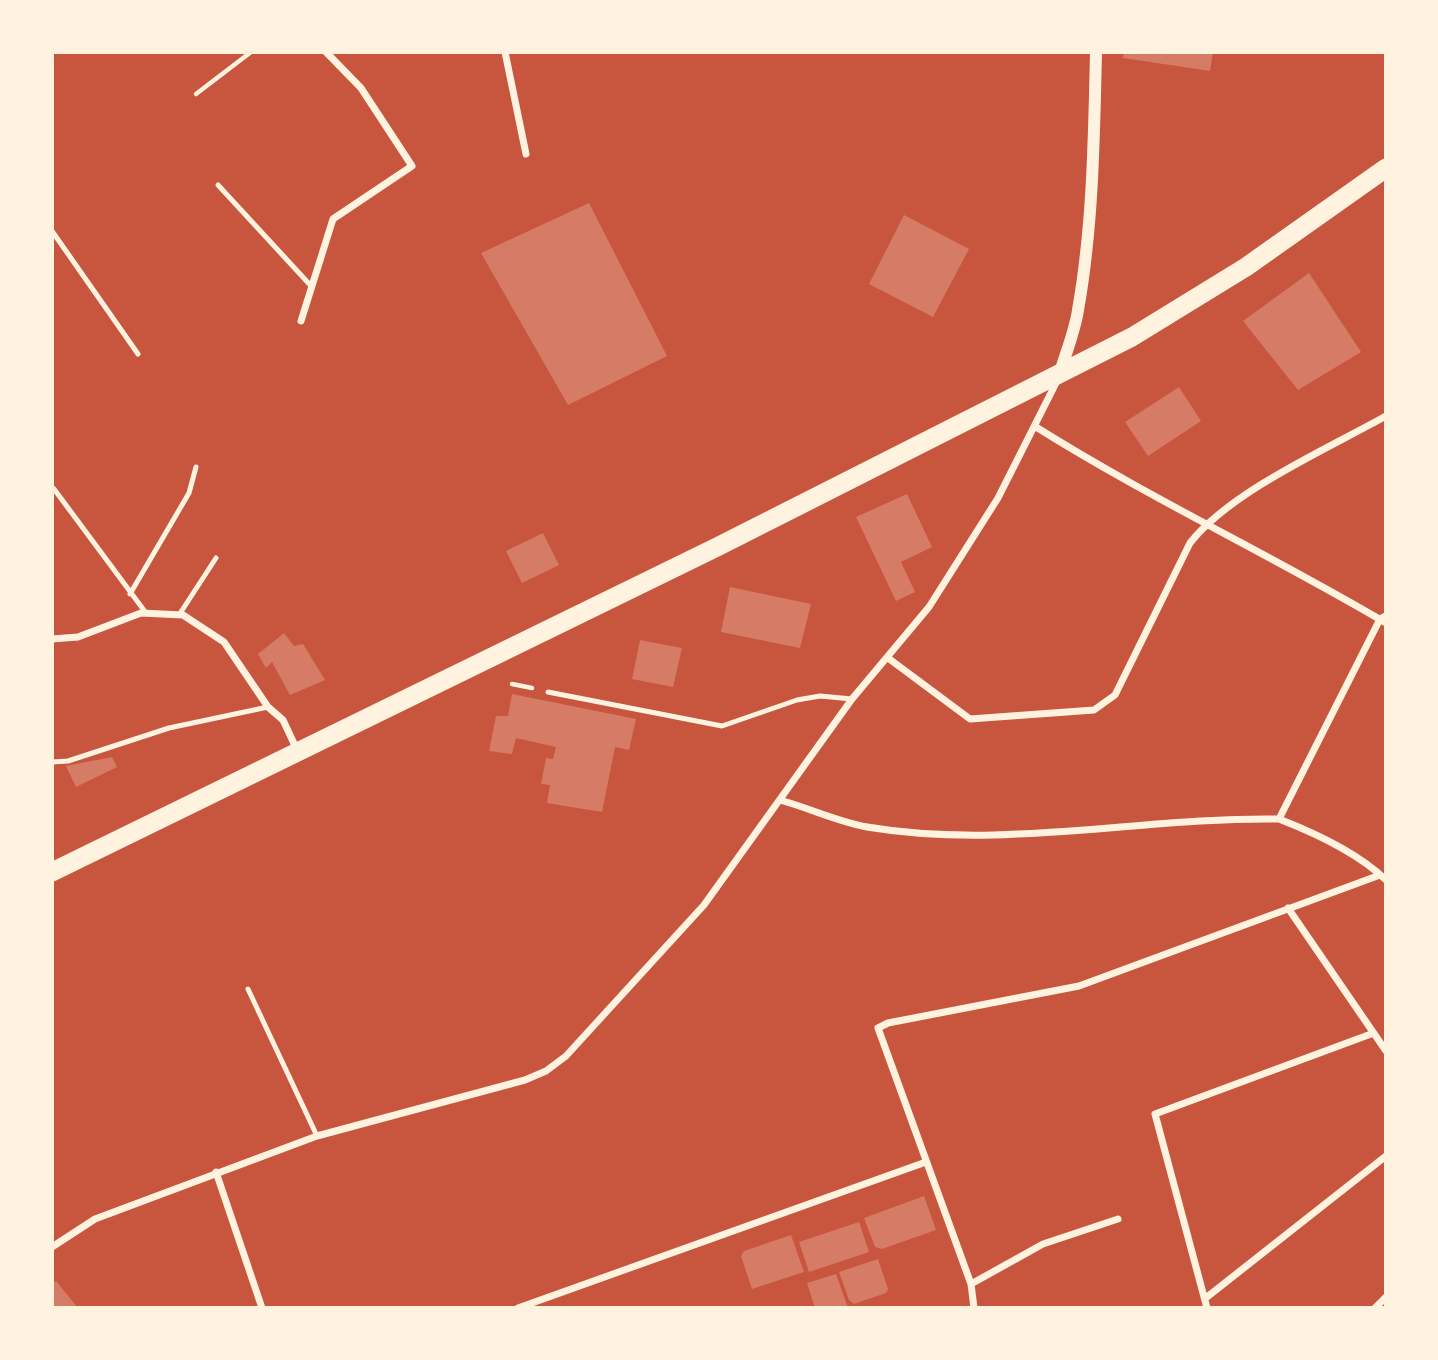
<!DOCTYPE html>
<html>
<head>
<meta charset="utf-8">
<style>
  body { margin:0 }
  #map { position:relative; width:1438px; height:1360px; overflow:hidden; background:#c8553d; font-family:"Crimson Pro",serif }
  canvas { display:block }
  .frame { position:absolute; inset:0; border:54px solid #fff3e0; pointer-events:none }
</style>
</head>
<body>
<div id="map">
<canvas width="1438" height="1360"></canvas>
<div class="frame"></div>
</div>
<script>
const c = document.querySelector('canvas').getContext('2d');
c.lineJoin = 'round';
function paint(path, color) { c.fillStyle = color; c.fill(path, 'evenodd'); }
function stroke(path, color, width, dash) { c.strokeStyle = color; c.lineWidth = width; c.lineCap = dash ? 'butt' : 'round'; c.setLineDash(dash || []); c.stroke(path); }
paint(new Path2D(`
  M 1124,52 L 1213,52 L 1210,71 L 1123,58 Z
  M 589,203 L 667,356 L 568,405 L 481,253 Z
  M 904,215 L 969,249 L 933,317 L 869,284 Z
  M 1309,273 L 1361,352 L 1298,390 L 1243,321 Z
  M 1179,387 L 1201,421 L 1148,456 L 1125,422 Z
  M 907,494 L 932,547 L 901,562 L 915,592 L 896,601 L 856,517 Z
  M 543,533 L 559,565 L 522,583 L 506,551 Z
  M 730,587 L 811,604 L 800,648 L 721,632 Z
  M 284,633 L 294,646 L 303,644 L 325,680 L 290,695 L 272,662 L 266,668 L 258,654 Z
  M 640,640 L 682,648 L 673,687 L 632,679 Z
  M 512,694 L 636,719 L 629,750 L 615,747 L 602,812 L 547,803 L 550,785 L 541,784 L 546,758 L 553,759 L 556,747 L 516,738 L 512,754 L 489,751 L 496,716 L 508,716 Z
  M 112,757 L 117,767 L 76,787 L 66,766 Z
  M 924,1196 L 936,1230 L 882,1249 L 875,1247 L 864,1218 Z
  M 859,1222 L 869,1252 L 809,1272 L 799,1242 Z
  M 791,1235 L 804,1272 L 752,1289 L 741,1256 L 744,1251 Z
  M 878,1259 L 888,1289 L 886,1293 L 854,1304 L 849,1300 L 839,1272 Z
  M 836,1274 L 848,1308 L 815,1308 L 807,1283 Z
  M 56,1281 L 78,1308 L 52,1308 L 52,1284 Z`), '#d67c66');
stroke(new Path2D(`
  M 196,94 L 251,52
  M 512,684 L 532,688`), '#fff3e0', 4.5);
stroke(new Path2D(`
  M 218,185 L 312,287
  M 52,231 L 138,354
  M 54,489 L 146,613
  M 130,594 L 189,493 L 196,467
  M 179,615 L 216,558
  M 548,692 L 722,726 L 797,700 L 820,696 L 852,699
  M 52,762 L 68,761 L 169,728 L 268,707
  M 248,989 L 317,1136`), '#fff3e0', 5);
stroke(new Path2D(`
  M 505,52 L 526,154
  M 301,321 L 333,219 L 412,166 L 361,88 L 326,52
  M 1036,427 C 1149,498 1271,555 1386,623
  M 52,639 L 78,637 L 141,613 L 183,615 L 224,642 L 268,707 L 283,720 L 297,750
  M 888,658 L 970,719 L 1094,710 L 1115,695 L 1190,543 C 1231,491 1327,449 1386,416
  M 780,800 C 809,808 838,822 867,827 C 1004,850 1142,817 1279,819 C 1315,833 1358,853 1386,880
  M 1279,819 L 1380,619 L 1386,616
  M 1288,908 L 1386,1051
  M 216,1172 L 262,1308
  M 52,1247 L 95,1219 L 317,1136 L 525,1080 L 546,1071 L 566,1056 L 704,905 L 852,699 L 929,607 L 998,498 L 1058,379
  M 971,1284 L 1043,1244 L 1118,1219
  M 1207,1297 L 1386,1156
  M 518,1308 L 926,1162
  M 974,1308 L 971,1284 L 878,1028 L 888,1023 L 1079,986 L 1380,875
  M 1207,1308 L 1155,1114 L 1371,1034
  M 1375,1308 L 1386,1297`), '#fff3e0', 7);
stroke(new Path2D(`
  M 1060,373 C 1066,352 1075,331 1078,310 C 1093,226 1094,138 1096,52`), '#fff3e0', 12);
stroke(new Path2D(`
  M 52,872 L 717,547 L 1132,337 L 1246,267 L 1386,168`), '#fff3e0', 19);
</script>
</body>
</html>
